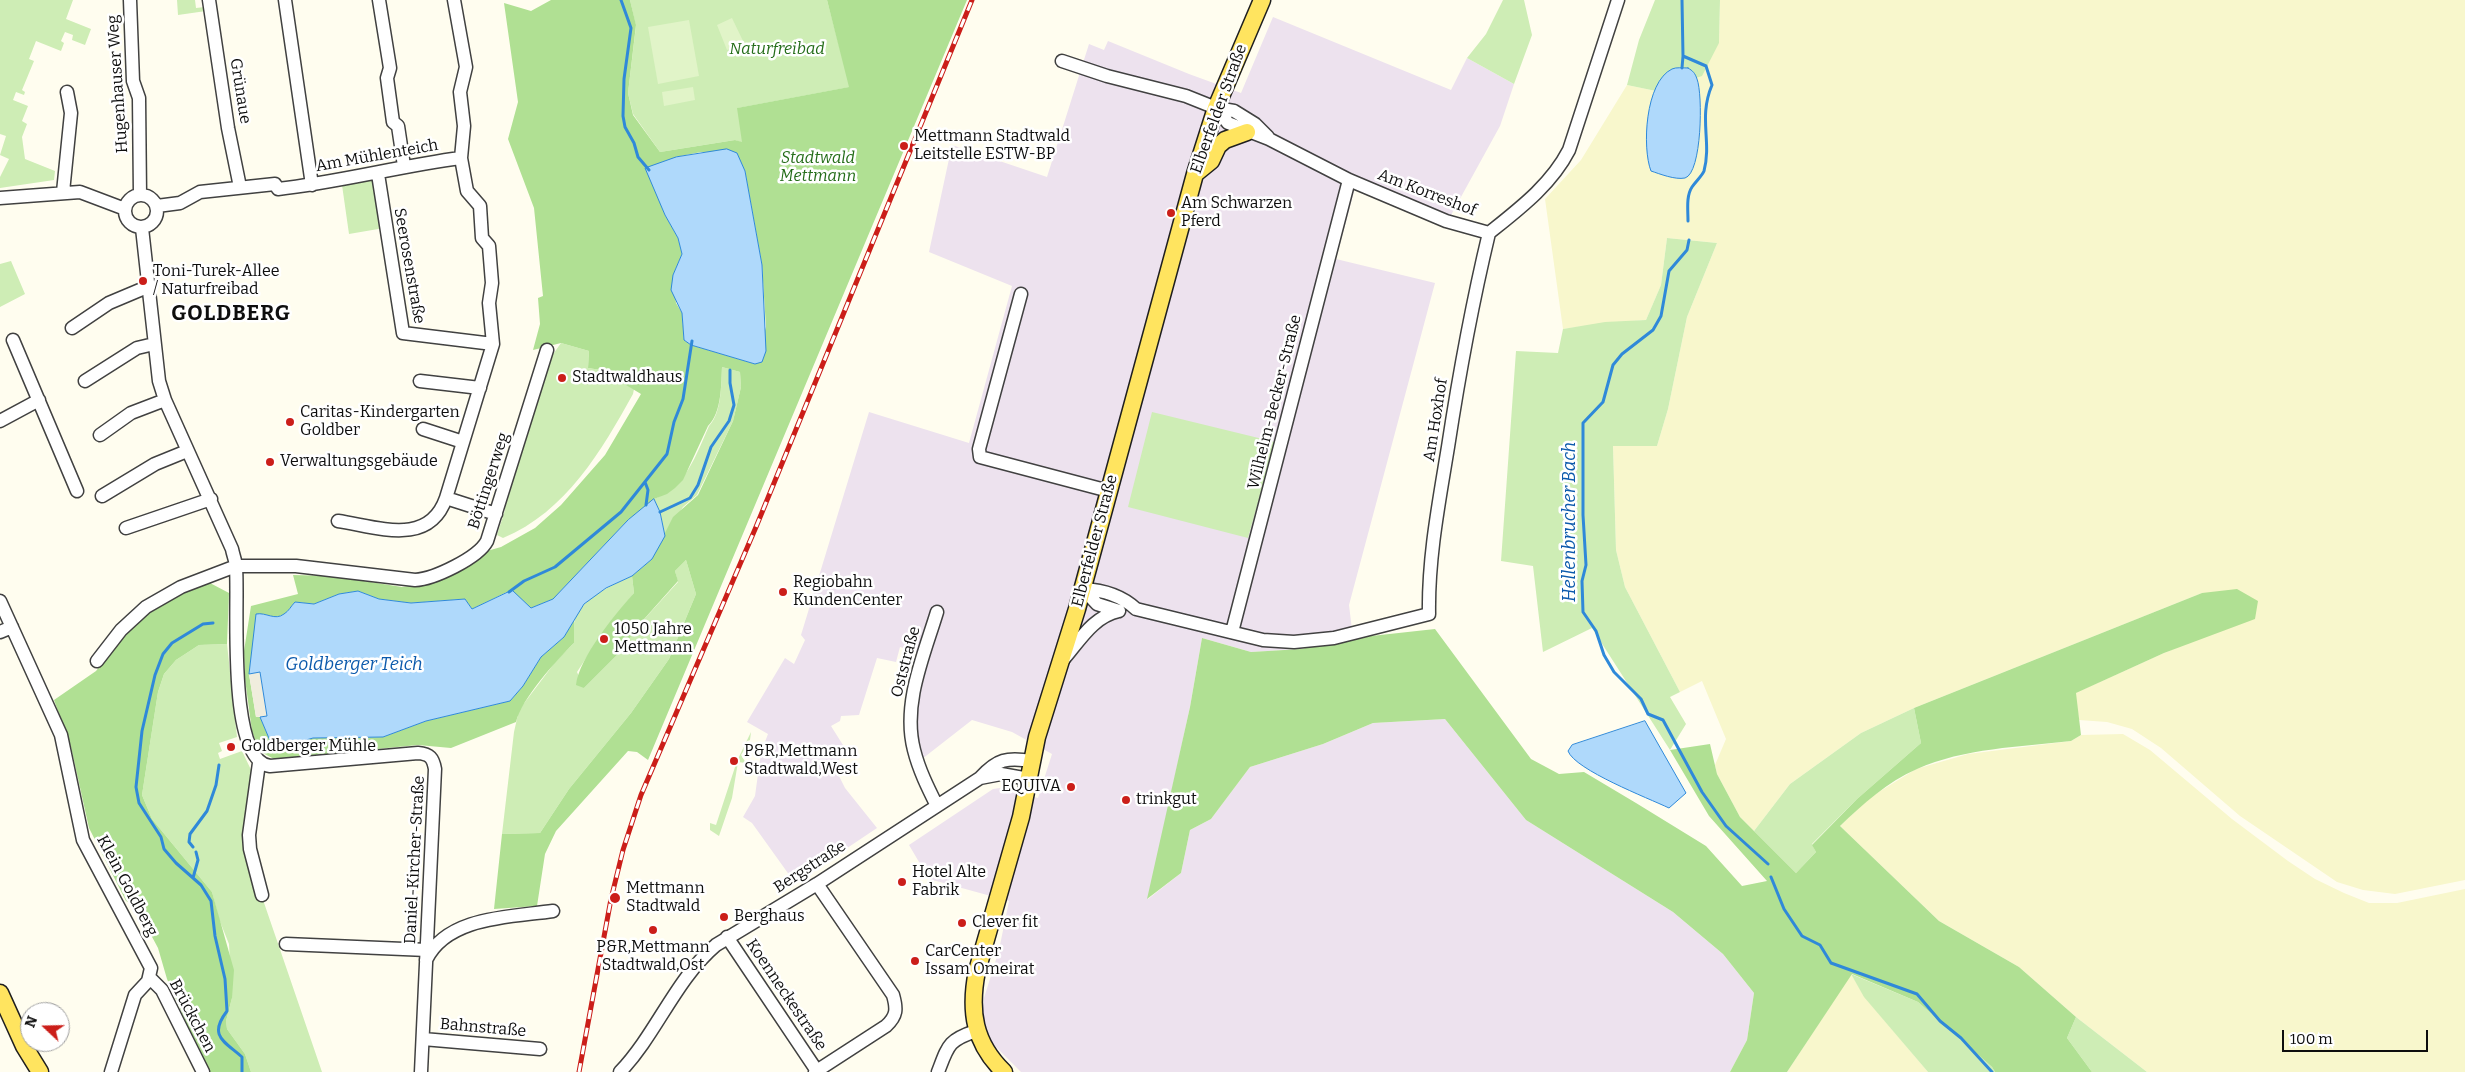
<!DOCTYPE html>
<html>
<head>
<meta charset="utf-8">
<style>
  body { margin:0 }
  #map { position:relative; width:2465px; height:1072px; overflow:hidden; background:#fffdef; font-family:Bitter,serif }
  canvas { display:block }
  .north { position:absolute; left:20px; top:1002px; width:50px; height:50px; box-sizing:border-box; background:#fff; border:1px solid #9f9f9f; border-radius:50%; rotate:291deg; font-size:14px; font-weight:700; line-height:20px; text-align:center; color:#0e0e0e }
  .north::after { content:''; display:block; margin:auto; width:18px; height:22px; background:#cb1e19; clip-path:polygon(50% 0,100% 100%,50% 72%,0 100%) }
  .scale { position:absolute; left:2282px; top:1030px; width:146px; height:22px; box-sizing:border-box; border:2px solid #0e0e0e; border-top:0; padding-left:6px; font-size:15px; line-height:18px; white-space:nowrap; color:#0e0e0e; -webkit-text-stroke:4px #fff; paint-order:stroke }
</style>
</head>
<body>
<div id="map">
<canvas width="2465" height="1072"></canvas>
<div class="north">N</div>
<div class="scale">100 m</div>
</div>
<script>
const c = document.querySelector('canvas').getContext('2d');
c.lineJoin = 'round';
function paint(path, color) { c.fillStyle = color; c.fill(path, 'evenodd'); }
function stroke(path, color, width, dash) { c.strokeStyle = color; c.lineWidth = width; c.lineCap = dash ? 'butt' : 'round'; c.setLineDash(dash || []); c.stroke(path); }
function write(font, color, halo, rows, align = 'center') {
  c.font = font + ' Bitter,serif'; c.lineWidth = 5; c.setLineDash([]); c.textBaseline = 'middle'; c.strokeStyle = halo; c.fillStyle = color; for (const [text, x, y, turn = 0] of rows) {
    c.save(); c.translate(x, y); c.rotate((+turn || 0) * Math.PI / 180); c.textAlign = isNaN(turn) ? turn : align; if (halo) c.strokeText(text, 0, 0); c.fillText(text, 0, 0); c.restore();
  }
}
paint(new Path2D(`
  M 1273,17 L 1451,90 L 1467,58 L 1514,84 L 1500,126 L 1445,226 L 1355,188 L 1336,259 L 1435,283 L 1349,605 L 1353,638 L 1301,649 L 1251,652 L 1202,638 L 1190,707 L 1148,899 L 1181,873 L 1190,830 L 1211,819 L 1250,767 L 1323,744 L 1373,723 L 1445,719 L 1526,820 L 1673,912 L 1723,954 L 1754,993 L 1747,1040 L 1730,1072 L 1021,1072 L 991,1042 L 982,1019 L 984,998 L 999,950 L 1009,901 L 929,879 L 909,845 L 993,789 L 1000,788 L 1038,798 L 1052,754 L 1012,732 L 972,720 L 922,759 L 915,717 L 929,656 L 900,647 L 896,662 L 877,658 L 859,715 L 841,716 L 840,721 L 831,726 L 848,753 L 833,764 L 845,788 L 877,828 L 795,883 L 752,823 L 743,817 L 755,796 L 761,752 L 768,734 L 747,722 L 785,658 L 794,664 L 805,640 L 801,635 L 869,412 L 969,443 L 1012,286 L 929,252 L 952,145 L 1047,177 L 1089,44 L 1104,50 L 1108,41 L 1189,74 L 1241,93 Z`), '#ede2ee');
paint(new Path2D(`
  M 1720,0 L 2465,0 L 2465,880 L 2395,894 L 2363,890 L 2337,882 L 2240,816 L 2161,748 L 2132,729 L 2107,722 L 2079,720 L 2075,693 L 2164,653 L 2203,637 L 2202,593 L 1914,708 L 1861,733 L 1790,784 L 1754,831 L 1740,817 L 1717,774 L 1715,765 L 1726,739 L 1702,681 L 1680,692 L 1625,587 L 1616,550 L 1613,445 L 1657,446 L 1668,409 L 1687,317 L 1717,243 L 1667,238 L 1661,285 L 1646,320 L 1605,323 L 1563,329 L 1545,199 L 1581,160 L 1627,85 L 1656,91 L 1719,43 Z
  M 2123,734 L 2150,750 L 2232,819 L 2288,861 L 2315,879 L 2344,893 L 2369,903 L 2397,903 L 2465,889 L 2465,1072 L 2147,1072 L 2076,1017 L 2019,967 L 1939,921 L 1840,826 L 1869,798 L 1916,769 L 1968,754 L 2071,741 L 2081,735 Z
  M 1851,974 L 1865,997 L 1928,1072 L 1787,1072 Z`), '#f8f7cc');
paint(new Path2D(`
  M 0,0 L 73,0 L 66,19 L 91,29 L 85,45 L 72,40 L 73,35 L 65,32 L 61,41 L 64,43 L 61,51 L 36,41 L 29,59 L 34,61 L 22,90 L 25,92 L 24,95 L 16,92 L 13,100 L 28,106 L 22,121 L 27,124 L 22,137 L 25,159 L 55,171 L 54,180 L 0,188 L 0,177 L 9,159 L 0,155 L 6,136 L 0,134 Z
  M 177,0 L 195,0 L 196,8 L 205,7 L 206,11 L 178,15 Z
  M 630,0 L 827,0 L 850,87 L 738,108 L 743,143 L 735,140 L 660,152 L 633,114 L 628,93 L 636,26 Z
  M 1503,0 L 1524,0 L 1532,35 L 1514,84 L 1467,58 L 1486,34 Z
  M 1655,0 L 1720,0 L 1719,43 L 1702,76 L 1656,91 L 1627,85 L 1639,40 Z
  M 377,179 L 384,228 L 349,234 L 342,185 Z
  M 1667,238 L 1717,243 L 1687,317 L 1668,409 L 1657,446 L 1613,446 L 1616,550 L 1625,587 L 1680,692 L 1670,697 L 1686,724 L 1670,750 L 1592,628 L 1543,652 L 1533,566 L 1501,561 L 1516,351 L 1558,353 L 1563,329 L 1605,322 L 1646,320 L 1661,285 Z
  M 11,261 L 25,294 L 0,307 L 0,264 Z
  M 561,343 L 589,351 L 588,368 L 601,370 L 634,389 L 633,394 C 602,450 566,512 503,538 L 497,535 L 505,510 L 504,499 L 549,360 Z
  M 722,367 L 740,372 L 741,387 L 733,421 L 697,495 L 683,507 L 665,536 L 660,512 L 654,499 C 686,487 696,455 709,426 C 722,412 721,385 722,367 Z
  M 1152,412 L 1275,442 L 1248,538 L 1128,507 Z
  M 686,560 L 696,594 L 669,659 L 631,713 L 569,789 L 540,833 L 502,834 L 514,732 L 519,710 L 556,661 L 574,643 C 574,635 573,625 575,618 C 585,596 611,586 632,576 L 634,593 L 592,649 L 577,672 L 584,688 L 617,655 L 637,627 L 678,582 L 675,571 Z
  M 227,644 L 237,737 L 219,743 L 222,751 L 218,753 L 220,759 L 242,751 L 253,774 L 249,859 L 322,1072 L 251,1072 L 245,1054 L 227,1029 L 226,1021 L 232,998 L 229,944 L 219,919 L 212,892 L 152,819 L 142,795 L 158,692 L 164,674 L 176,660 L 199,645 Z
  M 1914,708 L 1921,743 L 1857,799 L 1812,844 L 1816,852 L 1796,873 L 1754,831 L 1790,784 L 1861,733 Z
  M 751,732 L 750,740 L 747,741 L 746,747 L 741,755 L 746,763 L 738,762 L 732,798 L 719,836 L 710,830 L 710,823 L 716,825 L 737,761 Z
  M 1851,974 L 1918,1002 L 1992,1067 L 1995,1072 L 1928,1072 L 1864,997 Z
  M 2076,1017 L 2147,1072 L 2092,1072 L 2067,1038 Z`), '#ceedb5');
paint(new Path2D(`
  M 551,0 L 630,0 L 636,25 L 628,93 L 633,115 L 660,152 L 735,140 L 742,142 L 737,108 L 849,87 L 827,0 L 967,0 L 648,760 L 637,752 L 628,751 L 556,831 L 545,854 L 537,906 L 494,909 L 502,834 L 540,833 L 569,789 L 631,713 L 669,659 L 696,594 L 686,560 L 675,571 L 678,581 L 637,627 L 621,651 L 584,688 L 576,685 C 579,658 615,614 634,593 L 632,576 L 652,559 L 673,517 L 698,495 L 733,421 L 741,387 L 740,372 L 722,367 C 721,385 722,412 708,426 L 683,480 L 675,488 L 667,494 L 654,499 L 628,520 L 553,599 L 531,608 L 511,590 L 472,609 L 465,599 L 411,603 L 379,599 L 358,591 L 339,594 L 314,604 L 295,602 C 291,606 289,611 284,614 C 274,621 266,612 257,615 L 249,674 L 256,717 L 260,717 L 271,742 L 279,748 L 313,738 L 383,737 L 426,721 L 510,701 L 523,686 L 541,657 L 564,637 L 574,620 L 574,643 C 556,661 522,698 516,722 L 451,748 L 418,745 L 274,759 L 259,751 L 252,731 L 245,679 L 244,651 L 251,606 L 298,594 L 293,575 L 332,576 L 402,587 L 433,583 L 476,561 L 487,551 L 501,547 L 535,528 L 561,505 L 605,455 L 641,394 L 601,370 L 588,368 L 589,351 L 561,343 L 533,350 L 540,324 L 538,298 L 543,296 L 534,208 L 508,139 L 518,102 L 504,3 L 531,11 ZM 701,152 L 736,153 L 745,171 L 762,265 L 766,327 L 755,364 L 691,345 L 684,340 L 682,313 L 676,303 L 673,275 L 682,254 L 678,238 L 665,215 L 658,197 L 676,157 Z
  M 210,583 L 229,593 L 227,644 L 199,645 L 176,660 L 164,674 L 158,692 L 142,795 L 152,819 L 212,892 L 234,970 L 232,998 L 226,1021 L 227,1029 L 245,1054 L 251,1072 L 208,1072 L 167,979 L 158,948 L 135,905 L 126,901 L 89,828 L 71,747 L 54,700 L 96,671 L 135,622 L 181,592 Z
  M 2237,589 L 2258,601 L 2255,619 L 2164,653 L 2076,693 L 2081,735 L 2071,741 C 2020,747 1964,748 1917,769 C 1887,782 1863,804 1840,826 L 1939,921 L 2019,967 L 2076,1017 L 2067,1038 L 2092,1072 L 1995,1072 L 1992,1067 L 1918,1002 L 1852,974 L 1787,1072 L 1730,1072 L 1747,1040 L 1754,993 L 1723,954 L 1673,912 L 1526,820 L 1445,719 L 1373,723 L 1323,744 L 1250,767 L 1211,819 L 1190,830 L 1181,873 L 1147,899 L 1190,707 L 1202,638 L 1251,652 L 1301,649 L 1353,638 L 1435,629 L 1531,759 L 1559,774 L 1584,772 L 1636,803 L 1706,846 L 1742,886 L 1767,881 L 1709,816 L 1670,750 L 1710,744 L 1717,774 L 1740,817 L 1796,873 L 1816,852 L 1812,845 L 1857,799 L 1921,743 L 1914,708 L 2202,593 Z`), '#b0e093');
paint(new Path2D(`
  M 732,18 L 744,43 L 727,50 L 717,25 Z
  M 689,20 L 699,76 L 658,84 L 648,27 Z
  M 693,87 L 695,100 L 664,106 L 662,92 Z`), '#e1f4c8');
paint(new Path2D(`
  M 260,672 L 267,716 L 256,717 L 249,674 Z`), '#f0eddd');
const water = new Path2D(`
  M 1688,68 C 1693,71 1695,73 1697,79 C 1703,94 1702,173 1685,178 C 1675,180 1660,174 1651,171 C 1642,148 1645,82 1672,69 C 1676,67 1683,68 1688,68 Z
  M 727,149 L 737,153 L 745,171 L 762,265 L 766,351 L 762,362 L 755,364 L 691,345 L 684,340 L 682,313 L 671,290 L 673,275 L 682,254 L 678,238 L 665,215 L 645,168 L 676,157 Z
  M 654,499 L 660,512 L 665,536 L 652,559 L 632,576 L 606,588 L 584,604 L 564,637 L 541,657 L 523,686 L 510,701 L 426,721 L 383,737 L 313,738 L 279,748 L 271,743 L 260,717 L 267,716 L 260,672 L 249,674 L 256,614 C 266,612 275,621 284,614 C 289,611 291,606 295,602 L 314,604 L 339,594 L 358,591 L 379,599 L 411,603 L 465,599 L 472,609 L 512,590 L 531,608 L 553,599 L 628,520 Z
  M 1645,721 L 1686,793 L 1669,808 C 1648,798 1575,770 1568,751 L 1572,745 Z`);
paint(water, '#afd9fb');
stroke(water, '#2f89d9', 1);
stroke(new Path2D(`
  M 621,0 L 631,28 L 624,79 L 623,116 L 625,127 L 634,143 L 638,157 L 649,170
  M 1682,0 L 1683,56 L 1706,66 L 1712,85 C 1698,118 1712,141 1704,171 C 1702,176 1696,181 1692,187 C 1686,196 1688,210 1688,221
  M 1682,68 L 1683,56
  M 1689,240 L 1687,250 L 1669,271 L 1661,316 L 1653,330 L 1622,354 L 1613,365 L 1603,402 L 1583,423 L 1583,515 L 1586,565 L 1582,581 L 1583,612 L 1596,631 L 1604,655 L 1614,672 L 1641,699 L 1648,714 L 1663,720 L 1702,792 L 1726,826 L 1768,864
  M 645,482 L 648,490 L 646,505
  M 660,512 L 690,498 L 698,485 L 711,447 L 729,421 L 734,405 L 730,383 L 730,370
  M 509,592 L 524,581 L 555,567 L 621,512 L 667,454 L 674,422 L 683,399 L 692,341
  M 213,623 L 203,624 L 172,643 L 163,654 L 155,675 L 142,731 L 136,787 L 139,803 L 161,837 L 164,849 L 176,863 L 201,885 L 211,901 L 215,936 L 225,979 L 227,1011 C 208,1036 224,1041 242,1057 L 242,1072
  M 193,847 L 189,842 L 190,834 L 207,811 L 216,785 L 219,765
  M 1771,877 L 1784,909 L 1802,936 L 1820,945 L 1831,963 L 1917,994 L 1940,1021 L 1961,1038 L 1992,1072
  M 193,878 L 198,860 L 196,852`), '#2f89d9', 3);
const minor = new Path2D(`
  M 130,0 L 133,81 L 139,98 L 140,195
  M 209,0 L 228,128 L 240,187
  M 285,0 L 312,185
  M 379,0 L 390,68 L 387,78 L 393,122 L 398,126 L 404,166
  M 454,0 L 466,67 L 460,92 L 464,126 L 461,158 L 467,191 L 480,206 L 482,238 L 489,246 L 492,283 L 489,303 L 493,344 L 446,498 L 496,514
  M 1062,61 L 1107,76 L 1186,96 L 1216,108 L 1234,111 L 1255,124 L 1268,137
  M 1216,108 L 1228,123 L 1269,139 L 1349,180 L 1446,221 L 1489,233
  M 378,174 L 403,333 L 493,344
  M 63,192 L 71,113 L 67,92
  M125 211a16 16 0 1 1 32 0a16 16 0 1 1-32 0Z
  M 0,198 L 80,192 L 125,209
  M 157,206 L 180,203 L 200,192 L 275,184 L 278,189 C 340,182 399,166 461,158
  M 142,228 L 159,381 L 165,400 L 232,549 C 233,555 236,561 236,568 C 239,602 226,760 270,766 L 418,753 C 430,754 433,758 435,769 L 421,1072
  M 1489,233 C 1519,209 1551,185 1569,150 L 1618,0
  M 1021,294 L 979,449 L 980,457 L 1109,491
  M 72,328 L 109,303 L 147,287
  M 13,340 L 77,491
  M 85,381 L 137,348 L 154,344
  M 420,381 L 480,388
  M 0,421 L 39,400
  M 423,429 L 463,442
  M 100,435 L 131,413 L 165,400
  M 102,496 L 155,464 L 187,451
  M 338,521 C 378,527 429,547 446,498
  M 126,528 L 211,499
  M 1083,589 C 1103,590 1121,595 1136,609 L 1263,640 L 1294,642 L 1334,638 L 1429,614 C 1428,558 1439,502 1448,447 C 1459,375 1472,304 1489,233
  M 1083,589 L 1097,604 L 1119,611
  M 0,601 L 61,735 L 83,840 L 151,968 L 148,981 L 135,995 L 111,1072
  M 0,632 L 12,627
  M 1232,632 L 1349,180
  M 97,661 L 121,630 L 146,607 L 181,587 L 236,566 L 296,566 L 415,580 C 434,579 478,558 487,541 L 547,350
  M 1062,661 C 1079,642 1092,617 1119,611
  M 259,763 L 249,835 L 250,849 L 262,895
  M 980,778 L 1001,774 L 1029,779
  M 937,806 C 928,788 919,770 914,750 C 902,704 924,655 937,612
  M 727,937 L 817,1071
  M 286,944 L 427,950
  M 426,960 C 447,916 512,917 553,911
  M 150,978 L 162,990 L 203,1072
  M 423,1039 L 540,1049
  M 620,1072 C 657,1033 675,980 716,945 L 817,884 L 980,778 C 997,759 1007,757 1032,761
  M 815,1072 L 886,1026 C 897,1016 897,1009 893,995 L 817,884
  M 938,1072 C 948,1046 948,1040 976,1031`);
const major = new Path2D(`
  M 1195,174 L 1211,161 L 1218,146 L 1225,140 L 1247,132
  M 0,993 L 24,1046 L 40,1072
  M 1004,1072 C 974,1043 969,1011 977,971 L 1021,817 L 1037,737 L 1077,609 L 1195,174 L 1216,108 L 1262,0`);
stroke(minor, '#414141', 15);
stroke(major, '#1f1f1f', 19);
stroke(minor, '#fff', 12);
stroke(major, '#ffe45f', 16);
const rail = new Path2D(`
  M 579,1072 L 611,899 L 623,850 L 641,795 L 756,527 L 972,0`);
stroke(rail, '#cb1e19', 5);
stroke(rail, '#fff', 3, [9]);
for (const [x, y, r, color] of [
  [904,146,5,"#cb1e19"],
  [1171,213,5,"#cb1e19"],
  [143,281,5,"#cb1e19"],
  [562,378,5,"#cb1e19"],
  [290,422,5,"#cb1e19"],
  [270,462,5,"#cb1e19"],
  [783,592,5,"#cb1e19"],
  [604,639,5,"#cb1e19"],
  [231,747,5,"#cb1e19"],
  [734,761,5,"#cb1e19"],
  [1071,787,5,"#cb1e19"],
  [1126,800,5,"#cb1e19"],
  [902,882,5,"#cb1e19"],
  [615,898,6,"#cb1e19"],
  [724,917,5,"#cb1e19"],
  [962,923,5,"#cb1e19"],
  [653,930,5,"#cb1e19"],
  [915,961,5,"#cb1e19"]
]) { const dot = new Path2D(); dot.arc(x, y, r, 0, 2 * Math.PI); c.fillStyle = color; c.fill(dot); stroke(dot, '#fff', 2); }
write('italic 16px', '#236c18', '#fff', [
  ["Naturfreibad",777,50],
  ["Stadtwald",818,159],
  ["Mettmann",818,177]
]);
write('16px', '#0e0e0e', '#fff', [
  ["Hugenhauser Weg",118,84,-94],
  ["Grünaue",240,91,81],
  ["Elberfelder Straße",1219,109,-70],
  ["Am Mühlenteich",377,156,-10],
  ["Am Korreshof",1427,193,21],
  ["Seerosenstraße",409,266,80],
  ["Wilhelm-Becker-Straße",1275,402,-76],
  ["Am Hoxhof",1436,420,-81],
  ["Böttingerweg",489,481,-72],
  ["Elberfelder Straße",1095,541,-75],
  ["Oststraße",906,662,-75],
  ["Daniel-Kircher-Straße",415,860,-87],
  ["Bergstraße",810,867,-33],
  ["Klein Goldberg",127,886,62],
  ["Koenneckestraße",786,995,56],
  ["Brückchen",192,1016,62],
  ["Bahnstraße",483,1028,5]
]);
write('16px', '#0e0e0e', '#fff', [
  ["Mettmann Stadtwald",914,137],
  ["Leitstelle ESTW-BP",914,155],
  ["Am Schwarzen",1181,204],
  ["Pferd",1181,222],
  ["Toni-Turek-Allee",153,272],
  ["/ Naturfreibad",153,290],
  ["Stadtwaldhaus",572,378],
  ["Caritas-Kindergarten",300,413],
  ["Goldber",300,431],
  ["Verwaltungsgebäude",280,462],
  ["Regiobahn",793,583],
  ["KundenCenter",793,601],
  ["1050 Jahre",614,630],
  ["Mettmann",614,648],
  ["Goldberger Mühle",241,747],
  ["P&R,Mettmann",744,752],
  ["Stadtwald,West",744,770],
  ["EQUIVA",1061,787,"right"],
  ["trinkgut",1136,800],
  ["Hotel Alte",912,873],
  ["Fabrik",912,891],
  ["Mettmann",626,889],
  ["Stadtwald",626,907],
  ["Berghaus",734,917],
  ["Clever fit",972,923],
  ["P&R,Mettmann",653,948,"center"],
  ["Stadtwald,Ost",653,966,"center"],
  ["CarCenter",925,952],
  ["Issam Omeirat",925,970]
], 'left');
write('italic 18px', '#0c5aac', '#fff', [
  ["Hellenbrucher Bach",1570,522,-90],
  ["Goldberger Teich",354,665]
]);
c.letterSpacing = '1px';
write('bold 21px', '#0e0e0e', '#fff', [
  ["GOLDBERG",231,314]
]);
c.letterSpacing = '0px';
</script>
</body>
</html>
